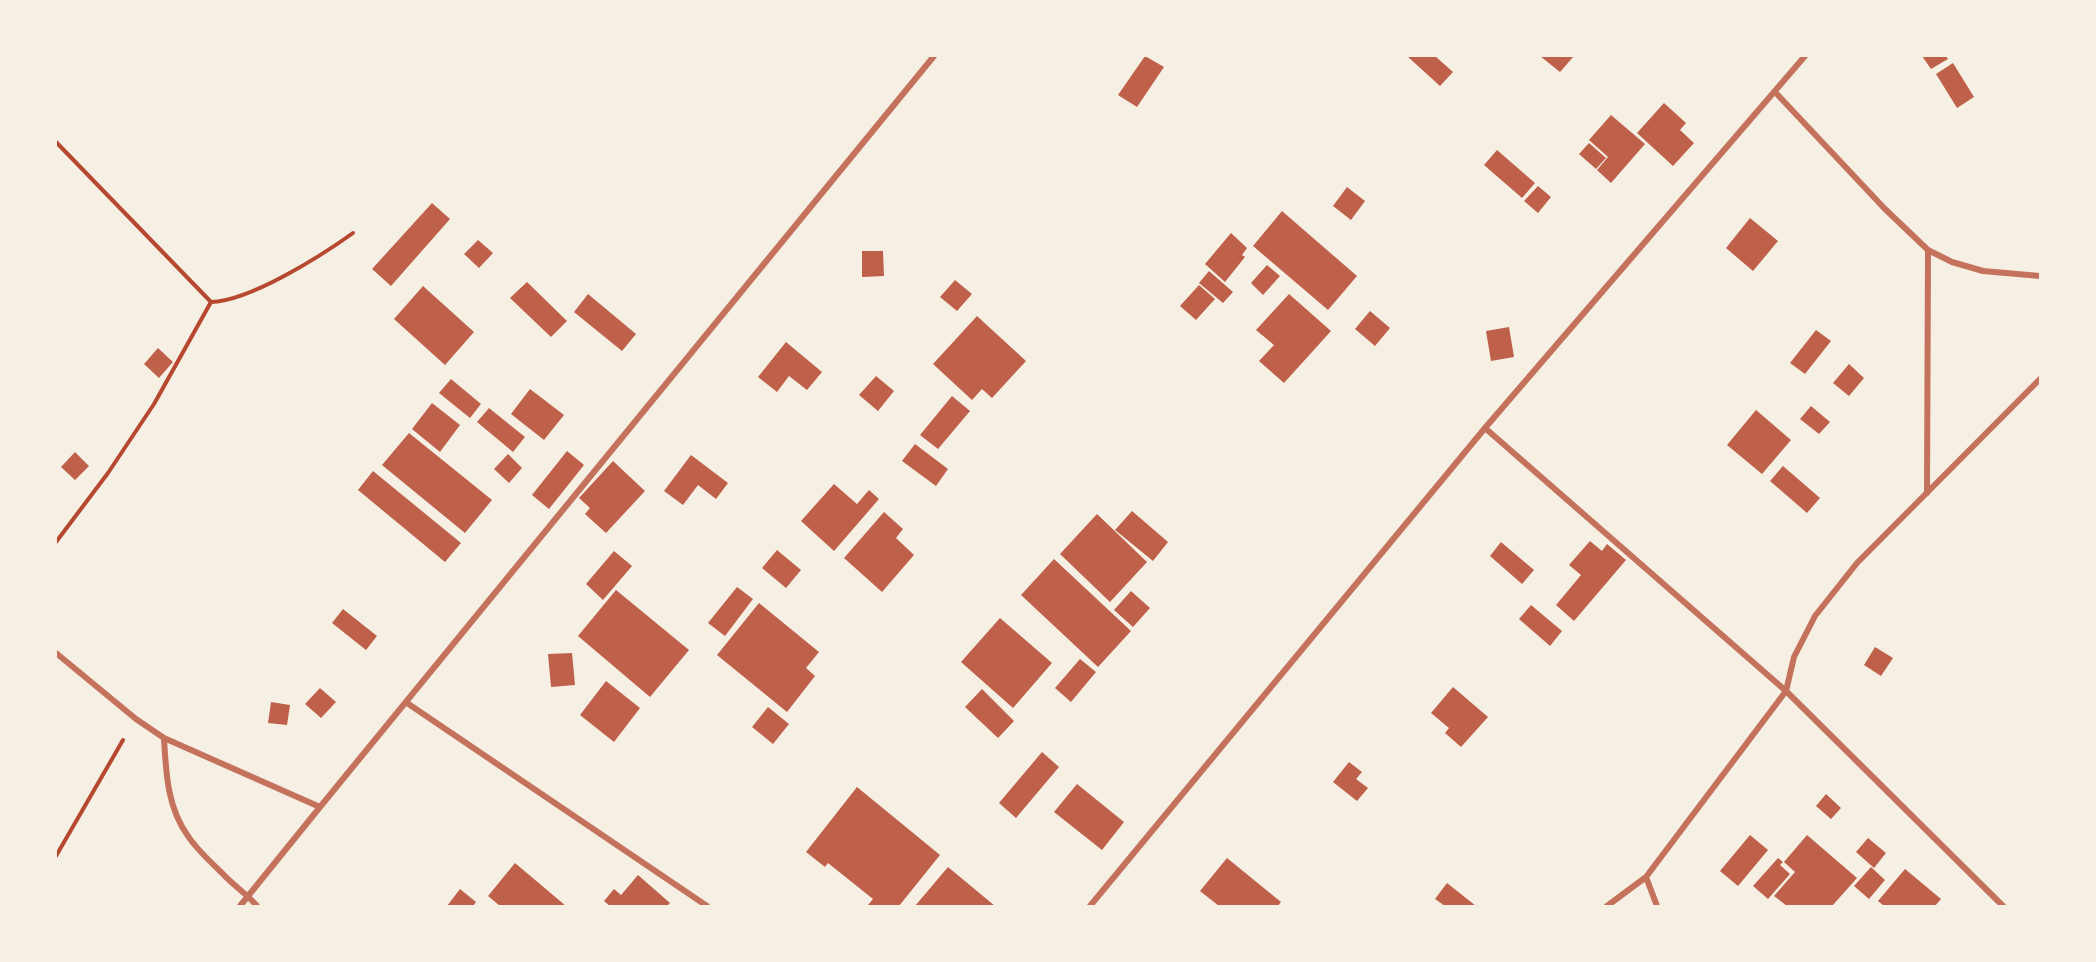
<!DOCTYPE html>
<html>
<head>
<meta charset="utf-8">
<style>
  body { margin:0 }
  #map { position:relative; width:2096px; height:962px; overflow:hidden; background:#f6efe4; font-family:Lato,sans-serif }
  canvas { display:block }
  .frame { position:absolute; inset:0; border:57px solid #f6efe4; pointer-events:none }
</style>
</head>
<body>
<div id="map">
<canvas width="2096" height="962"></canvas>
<div class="frame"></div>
</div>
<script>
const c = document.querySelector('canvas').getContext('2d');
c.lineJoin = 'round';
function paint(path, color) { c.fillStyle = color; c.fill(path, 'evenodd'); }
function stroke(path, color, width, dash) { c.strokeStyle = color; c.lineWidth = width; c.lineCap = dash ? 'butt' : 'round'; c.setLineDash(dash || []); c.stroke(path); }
paint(new Path2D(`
  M 1145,56 L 1164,67 L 1137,107 L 1118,95 Z
  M 1407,56 L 1435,56 L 1453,72 L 1440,86 Z
  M 1540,56 L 1574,56 L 1560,72 Z
  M 1922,56 L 1946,56 L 1948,59 L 1931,69 Z
  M 1953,63 L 1974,97 L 1957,108 L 1936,74 Z
  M 1664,103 L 1686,123 L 1680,130 L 1694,143 L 1673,166 L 1637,133 Z
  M 1611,115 L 1645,144 L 1611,183 L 1597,170 L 1608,157 L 1589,140 Z
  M 1589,143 L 1606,158 L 1596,169 L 1579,154 Z
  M 1497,150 L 1535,183 L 1522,198 L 1484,165 Z
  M 1538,186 L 1551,197 L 1538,213 L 1524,201 Z
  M 1347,187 L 1365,201 L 1351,220 L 1333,206 Z
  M 432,203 L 450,219 L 391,286 L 372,269 Z
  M 1282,211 L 1357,276 L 1328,310 L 1253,246 Z
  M 1750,218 L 1778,241 L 1753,271 L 1726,248 Z
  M 1231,233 L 1247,248 L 1242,255 L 1245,257 L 1225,282 L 1205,264 Z
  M 478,240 L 493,253 L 479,268 L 464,254 Z
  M 862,251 L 883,251 L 884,276 L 862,277 Z
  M 1267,265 L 1280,276 L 1263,295 L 1251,283 Z
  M 1209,271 L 1233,292 L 1223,303 L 1199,283 Z
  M 955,280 L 972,294 L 957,311 L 940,297 Z
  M 527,282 L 567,321 L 551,337 L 510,298 Z
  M 1199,285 L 1215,299 L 1196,320 L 1180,306 Z
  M 423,286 L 474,332 L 445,365 L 394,319 Z
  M 588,294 L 636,334 L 622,351 L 574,312 Z
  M 1289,294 L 1331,331 L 1284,383 L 1259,361 L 1274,345 L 1256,330 Z
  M 1370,311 L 1390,328 L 1375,346 L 1355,329 Z
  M 977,316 L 1026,361 L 992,398 L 982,389 L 972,400 L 933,364 Z
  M 1509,327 L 1514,357 L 1491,361 L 1486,331 Z
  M 1816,330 L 1831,341 L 1805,374 L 1790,363 Z
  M 786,342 L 822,372 L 807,390 L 789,376 L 777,392 L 758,377 Z
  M 158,348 L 173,362 L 159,378 L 144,364 Z
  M 1849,364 L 1864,378 L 1849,396 L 1833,383 Z
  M 876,376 L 894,391 L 878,411 L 859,395 Z
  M 451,379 L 481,404 L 470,418 L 439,393 Z
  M 530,389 L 564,415 L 544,440 L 511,414 Z
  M 952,396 L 970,411 L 938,449 L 920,435 Z
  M 432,403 L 460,425 L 440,452 L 412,429 Z
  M 1811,406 L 1830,422 L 1819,434 L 1800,419 Z
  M 489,408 L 525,437 L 513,452 L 477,422 Z
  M 1756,410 L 1791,440 L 1762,474 L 1727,445 Z
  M 409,433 L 492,500 L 465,533 L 382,465 Z
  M 915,444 L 948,469 L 936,486 L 902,461 Z
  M 567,451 L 584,465 L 549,509 L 532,495 Z
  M 75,452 L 89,466 L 75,480 L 61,467 Z
  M 508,454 L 522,468 L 509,483 L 494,469 Z
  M 691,455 L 728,483 L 716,499 L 698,485 L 683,505 L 664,491 Z
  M 613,461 L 645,491 L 606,533 L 585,514 L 590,508 L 579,498 Z
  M 1783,466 L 1820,498 L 1807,513 L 1770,481 Z
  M 373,471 L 461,543 L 445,562 L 358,490 Z
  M 834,484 L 857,504 L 869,490 L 879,499 L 834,551 L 801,521 Z
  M 1132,511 L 1168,542 L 1153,561 L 1115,530 Z
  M 884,512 L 903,529 L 896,538 L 914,555 L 882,592 L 844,558 Z
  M 1097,514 L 1147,562 L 1110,602 L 1060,554 Z
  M 1590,541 L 1602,551 L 1607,544 L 1626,560 L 1574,621 L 1556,605 L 1581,575 L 1569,565 Z
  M 1501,542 L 1534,570 L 1522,584 L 1490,556 Z
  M 777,550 L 801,570 L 786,588 L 762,568 Z
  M 614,551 L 632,566 L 603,600 L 586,584 Z
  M 1054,559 L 1131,631 L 1098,667 L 1021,595 Z
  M 737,587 L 753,599 L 725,636 L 708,623 Z
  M 616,590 L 689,650 L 650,697 L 578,636 Z
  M 1131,591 L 1150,608 L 1133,627 L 1114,610 Z
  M 759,603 L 819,652 L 806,668 L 815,676 L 787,712 L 717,655 Z
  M 1531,605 L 1562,631 L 1550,646 L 1519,619 Z
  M 343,609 L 377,636 L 366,650 L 332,623 Z
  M 1000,618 L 1052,663 L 1013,708 L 961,662 Z
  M 1875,647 L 1893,658 L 1881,676 L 1864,665 Z
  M 572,653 L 575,685 L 551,687 L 548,654 Z
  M 1080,659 L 1096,672 L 1071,702 L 1055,688 Z
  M 606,681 L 640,708 L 614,742 L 580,715 Z
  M 1453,687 L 1488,717 L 1461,747 L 1445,733 L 1449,728 L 1431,713 Z
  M 320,688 L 336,702 L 321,718 L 305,704 Z
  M 982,689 L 1014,721 L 998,738 L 965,707 Z
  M 271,702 L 290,705 L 287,725 L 268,723 Z
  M 768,707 L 789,724 L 773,744 L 752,727 Z
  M 1042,752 L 1059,767 L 1016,818 L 999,803 Z
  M 1349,762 L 1362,772 L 1356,779 L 1368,788 L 1357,801 L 1333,782 Z
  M 1077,784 L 1124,822 L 1102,850 L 1054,812 Z
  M 857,787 L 940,855 L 899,906 L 870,906 L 868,905 L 873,899 L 828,863 L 825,867 L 806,852 Z
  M 1826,794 L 1841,808 L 1831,819 L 1816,806 Z
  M 1750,835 L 1768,850 L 1738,886 L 1720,871 Z
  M 1807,835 L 1857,878 L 1832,906 L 1787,906 L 1774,896 L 1795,872 L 1784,862 Z
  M 1868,838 L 1886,853 L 1874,868 L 1856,852 Z
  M 1227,858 L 1281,902 L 1278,906 L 1219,906 L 1200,891 Z
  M 1778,858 L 1783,862 L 1780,865 L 1790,874 L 1768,899 L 1753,886 Z
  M 515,863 L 566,906 L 500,906 L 488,896 Z
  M 948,867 L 995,906 L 915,906 Z
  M 1871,867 L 1885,880 L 1869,899 L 1854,886 Z
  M 1905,869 L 1941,899 L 1935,906 L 1884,906 L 1878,901 Z
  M 638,875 L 670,903 L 667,906 L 610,906 L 604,901 L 614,889 L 621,895 Z
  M 1447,883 L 1476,906 L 1445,906 L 1435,899 Z
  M 460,889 L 476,902 L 473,906 L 447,906 Z`), '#bf614a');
stroke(new Path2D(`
  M 56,142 L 211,302 L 154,404 L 108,473 L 56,542
  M 211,302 C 250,301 321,256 353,233
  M 56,856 L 123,740`), '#b5482f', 4);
stroke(new Path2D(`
  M 1775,92 L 1885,209 L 1928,250 L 1952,262 L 1983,271 L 2040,276
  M 1485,428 L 1786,691 L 2003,906
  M 1927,493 L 1928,250
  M 56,653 L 136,719 L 164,738 L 320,807 L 934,56
  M 407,703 L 707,906
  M 164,738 C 166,772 167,807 188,836 C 197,850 211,862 223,874 C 234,886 247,894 257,906
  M 1646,877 L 1657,906
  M 240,906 L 320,807
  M 1090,906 L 1485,428 L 1805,56
  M 1607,906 L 1646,877 L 1786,691 L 1794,657 L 1815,616 L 1857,563 L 2040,379`), '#c5725c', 6);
</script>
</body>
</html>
